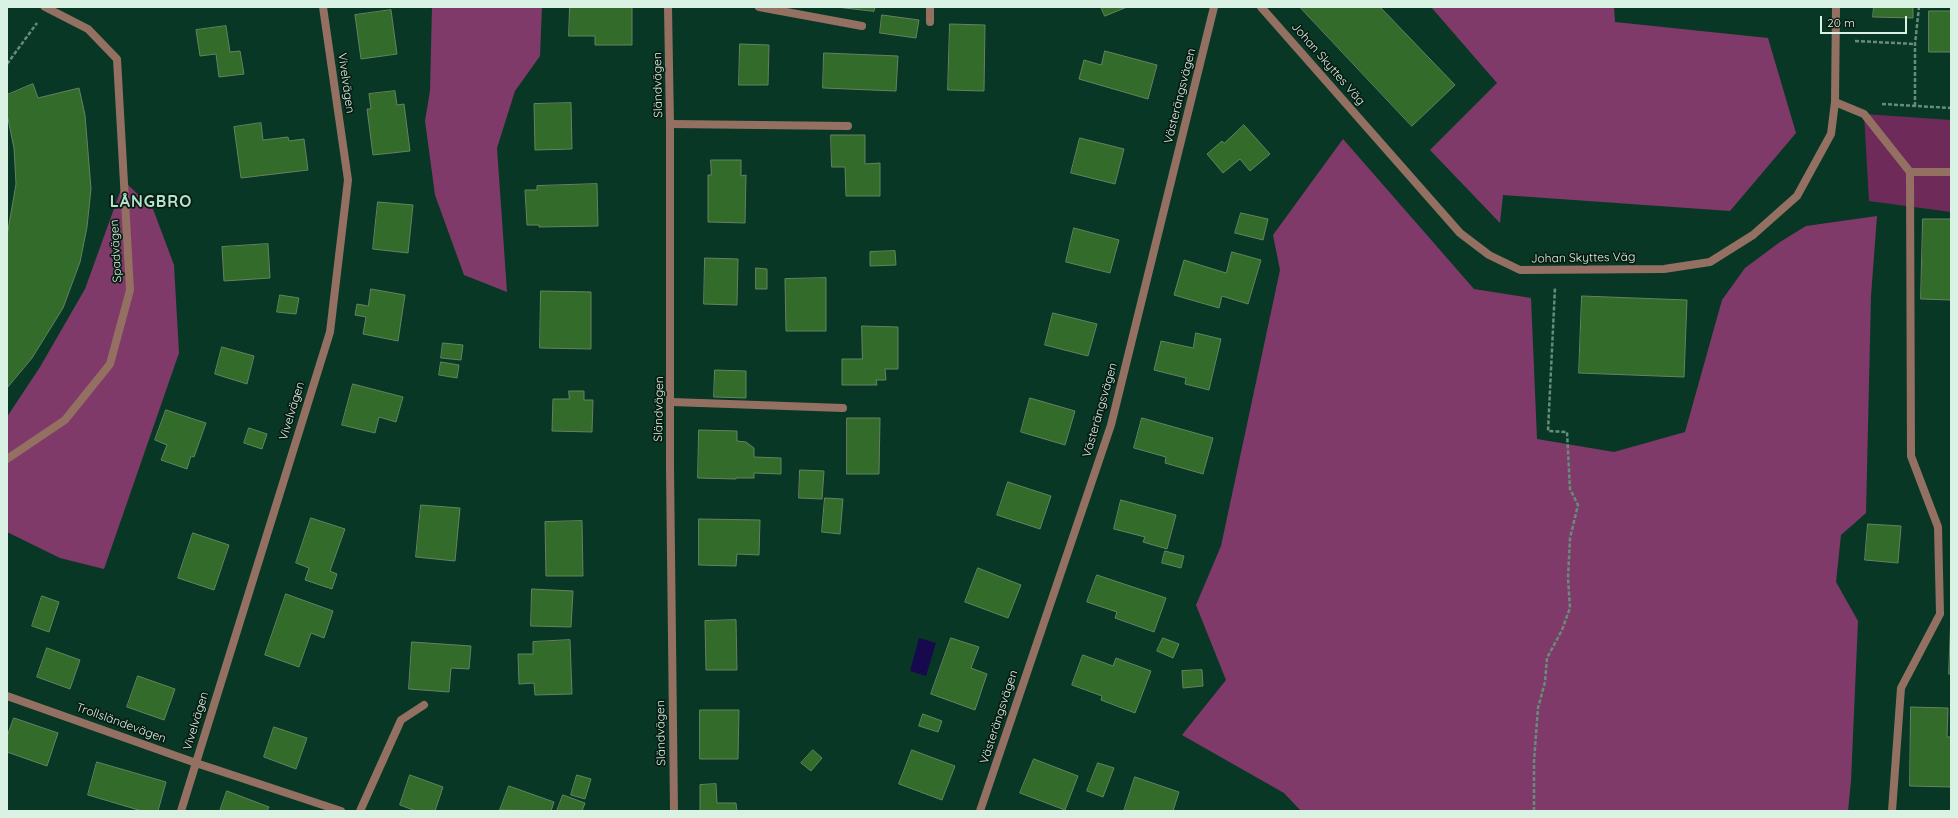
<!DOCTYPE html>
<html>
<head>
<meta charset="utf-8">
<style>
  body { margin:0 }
  #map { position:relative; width:1958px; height:818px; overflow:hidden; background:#083825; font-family:Quicksand,sans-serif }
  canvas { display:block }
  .frame { position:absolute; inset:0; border:8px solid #daf2e4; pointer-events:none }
  .scale { position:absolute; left:1820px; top:16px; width:87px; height:18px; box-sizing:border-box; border:2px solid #daf2e4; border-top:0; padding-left:5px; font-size:12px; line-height:14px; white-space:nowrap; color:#daf2e4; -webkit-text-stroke:3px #091c13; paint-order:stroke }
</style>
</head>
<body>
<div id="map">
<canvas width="1958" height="818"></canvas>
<div class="frame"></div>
<div class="scale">20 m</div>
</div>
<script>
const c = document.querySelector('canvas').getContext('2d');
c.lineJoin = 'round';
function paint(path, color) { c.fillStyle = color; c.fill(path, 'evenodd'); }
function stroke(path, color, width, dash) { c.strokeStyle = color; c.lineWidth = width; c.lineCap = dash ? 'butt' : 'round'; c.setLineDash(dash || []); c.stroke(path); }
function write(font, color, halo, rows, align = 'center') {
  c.font = font + ' Quicksand,sans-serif'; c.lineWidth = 3.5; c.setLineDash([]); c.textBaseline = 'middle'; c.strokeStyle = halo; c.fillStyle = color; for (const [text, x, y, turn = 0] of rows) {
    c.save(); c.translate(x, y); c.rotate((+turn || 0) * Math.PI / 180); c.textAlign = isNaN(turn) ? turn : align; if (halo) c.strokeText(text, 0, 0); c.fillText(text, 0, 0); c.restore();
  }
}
paint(new Path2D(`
  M 1864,114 L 1951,120 L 1951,212 L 1869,201 Z`), '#6e2b59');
paint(new Path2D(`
  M 432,7 L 542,7 L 540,56 L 515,91 L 497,148 L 507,292 L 464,275 L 435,195 L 425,121 L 430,91 Z
  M 1431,7 L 1614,7 L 1615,22 L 1768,38 L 1796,133 L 1730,211 L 1503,195 L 1500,223 L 1430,150 L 1497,83 Z
  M 1343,139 L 1474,289 L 1531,298 L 1537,439 L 1614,452 L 1685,432 L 1722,300 L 1745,268 L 1780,242 L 1806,226 L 1877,216 L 1871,296 L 1866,513 L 1841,535 L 1836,582 L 1858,621 L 1851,781 L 1848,811 L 1301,811 L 1284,793 L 1182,735 L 1226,680 L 1196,605 L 1221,546 L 1280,270 L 1273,235 Z
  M 124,181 L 153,209 L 174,265 L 179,353 L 104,569 L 60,558 L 7,532 L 7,417 L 40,367 L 85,289 Z`), '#803a6a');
paint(new Path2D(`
  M 919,638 L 936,643 L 926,676 L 910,671 Z`), '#17094d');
const building = new Path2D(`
  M 570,7 L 632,7 L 632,45 L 595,45 L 595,36 L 569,36 Z
  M 837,7 L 875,7 L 874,11 Z
  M 1101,7 L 1127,7 L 1105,16 Z
  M 1300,7 L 1380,7 L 1455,85 L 1412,126 Z
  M 1874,7 L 1913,7 L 1913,18 L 1873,17 Z
  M 391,10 L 397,54 L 361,59 L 355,15 Z
  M 1929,11 L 1951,11 L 1951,52 L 1929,52 Z
  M 882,15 L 919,20 L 916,38 L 880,33 Z
  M 950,24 L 985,25 L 984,91 L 948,90 Z
  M 226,26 L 230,52 L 240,51 L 244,74 L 219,77 L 216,54 L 200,56 L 196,30 Z
  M 740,44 L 769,45 L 768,85 L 739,85 Z
  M 1105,51 L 1157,65 L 1148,99 L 1079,79 L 1084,60 L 1101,65 Z
  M 824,53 L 898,56 L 896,91 L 823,88 Z
  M 33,84 L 38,98 L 79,88 L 85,115 L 91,189 L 87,227 L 80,262 L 63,308 L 32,358 L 7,388 L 7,236 L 16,184 L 14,148 L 7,114 L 7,95 Z
  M 395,91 L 397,105 L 404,104 L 410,151 L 373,155 L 367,109 L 371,109 L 369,94 Z
  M 571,103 L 572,149 L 535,150 L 534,104 Z
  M 261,123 L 263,140 L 288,137 L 289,141 L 304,139 L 308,170 L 241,178 L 234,127 Z
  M 1244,125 L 1270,154 L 1250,171 L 1240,159 L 1223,173 L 1207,154 L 1222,141 L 1224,143 Z
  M 831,135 L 865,135 L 865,164 L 880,163 L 880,196 L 846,196 L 845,167 L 832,167 Z
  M 1080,138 L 1124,149 L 1115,184 L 1071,173 Z
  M 711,160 L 741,160 L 741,176 L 746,175 L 745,223 L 708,222 L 708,175 L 711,175 Z
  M 597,184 L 598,226 L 539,227 L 539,225 L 527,225 L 525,190 L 537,190 L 537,186 Z
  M 378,202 L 413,205 L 408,253 L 373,249 Z
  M 1241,213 L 1268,219 L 1263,240 L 1235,233 Z
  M 1923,219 L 1951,219 L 1951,300 L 1921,299 Z
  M 1074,228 L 1119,240 L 1110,273 L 1066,262 Z
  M 268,244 L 270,278 L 224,281 L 222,247 Z
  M 895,251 L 896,265 L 870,266 L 870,252 Z
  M 1232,252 L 1261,260 L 1248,304 L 1222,296 L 1219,308 L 1174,295 L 1184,260 L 1226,273 Z
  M 705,258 L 738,259 L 737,305 L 704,304 Z
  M 756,268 L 767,269 L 767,289 L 756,289 Z
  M 826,278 L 826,331 L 786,331 L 785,279 Z
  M 371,289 L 405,295 L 398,341 L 363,334 L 366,317 L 355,315 L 357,304 L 368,306 Z
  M 541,291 L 591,292 L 591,349 L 540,348 Z
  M 280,295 L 299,298 L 296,314 L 277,312 Z
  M 1582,296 L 1687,300 L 1684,377 L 1579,373 Z
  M 1053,313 L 1097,324 L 1088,356 L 1045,345 Z
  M 862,326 L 898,327 L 898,369 L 885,369 L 886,380 L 876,380 L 877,385 L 842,385 L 842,359 L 862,359 Z
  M 1196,333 L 1221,339 L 1209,390 L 1185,384 L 1186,378 L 1154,370 L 1161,341 L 1193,348 Z
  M 443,343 L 463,345 L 461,360 L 441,358 Z
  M 222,347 L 254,356 L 247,384 L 215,374 Z
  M 441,362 L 459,365 L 457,378 L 439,375 Z
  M 715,370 L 746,371 L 746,398 L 714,397 Z
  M 353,384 L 403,397 L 396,422 L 379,417 L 375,433 L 342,425 Z
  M 569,391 L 584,391 L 584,400 L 593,400 L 592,432 L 552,431 L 553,399 L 569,399 Z
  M 1030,398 L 1075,411 L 1065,445 L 1021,432 Z
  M 166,410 L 206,423 L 194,457 L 191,456 L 187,469 L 161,460 L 167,445 L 155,440 Z
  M 847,418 L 880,418 L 879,474 L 847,474 Z
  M 1142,418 L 1213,438 L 1203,474 L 1165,463 L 1166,457 L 1134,448 Z
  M 249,428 L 267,434 L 262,449 L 244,443 Z
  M 699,430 L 737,431 L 737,441 L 746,442 L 754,448 L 754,457 L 781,458 L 781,474 L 754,473 L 754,478 L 736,478 L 736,479 L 698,478 Z
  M 800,470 L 824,471 L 822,499 L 799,498 Z
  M 1008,482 L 1051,496 L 1040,529 L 997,515 Z
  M 825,498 L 843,499 L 840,534 L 822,532 Z
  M 1121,500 L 1176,515 L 1167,549 L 1143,542 L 1145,537 L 1114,529 Z
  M 421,505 L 460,508 L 455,561 L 416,557 Z
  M 311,518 L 345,529 L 330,571 L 337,574 L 332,589 L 305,580 L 309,568 L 296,563 Z
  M 699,519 L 760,520 L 759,555 L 737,554 L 736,566 L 699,565 Z
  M 582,521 L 583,576 L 546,576 L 545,522 Z
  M 1868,524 L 1901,526 L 1898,563 L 1865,560 Z
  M 193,533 L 229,545 L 214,590 L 178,578 Z
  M 1165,551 L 1184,556 L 1181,568 L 1162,563 Z
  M 978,568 L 1021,585 L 1008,618 L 965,602 Z
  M 1097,575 L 1166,598 L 1154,632 L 1115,618 L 1117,612 L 1087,602 Z
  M 532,589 L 573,591 L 571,627 L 531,626 Z
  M 286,594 L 333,611 L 324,638 L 311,633 L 299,667 L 265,655 Z
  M 42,596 L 59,602 L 49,632 L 32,626 Z
  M 1951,614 L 1951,674 L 1949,674 Z
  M 736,620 L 737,670 L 706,670 L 705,621 Z
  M 951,638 L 979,647 L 971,668 L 987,674 L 975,710 L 931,694 Z
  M 1163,638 L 1179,644 L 1173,658 L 1157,651 Z
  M 570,640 L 572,694 L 535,695 L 534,683 L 519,684 L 518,654 L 533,654 L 533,642 Z
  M 412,642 L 471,646 L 469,669 L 451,668 L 449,692 L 409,689 Z
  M 47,648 L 80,660 L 70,689 L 37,677 Z
  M 1083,655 L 1113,666 L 1116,658 L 1151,671 L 1135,713 L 1101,700 L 1102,696 L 1072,685 Z
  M 1202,670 L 1203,686 L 1183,688 L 1182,671 Z
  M 138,676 L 175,689 L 164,720 L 127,707 Z
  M 1911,707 L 1948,708 L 1947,737 L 1951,737 L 1951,787 L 1910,786 Z
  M 700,710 L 739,710 L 738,759 L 700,759 Z
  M 923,714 L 942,721 L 938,732 L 919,726 Z
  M 14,718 L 58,733 L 47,766 L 7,752 L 7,737 Z
  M 274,727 L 307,738 L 296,769 L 264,757 Z
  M 813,750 L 822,758 L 811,771 L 801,763 Z
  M 912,750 L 955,766 L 942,800 L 899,784 Z
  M 1034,759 L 1078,776 L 1065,810 L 1020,793 Z
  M 97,762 L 166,782 L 158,811 L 142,811 L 88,795 Z
  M 1098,763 L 1114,768 L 1103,797 L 1087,791 Z
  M 410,775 L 443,787 L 435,811 L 416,811 L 400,805 Z
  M 577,775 L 591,779 L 585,799 L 571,795 Z
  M 1135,777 L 1179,792 L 1173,811 L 1124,811 Z
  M 716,784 L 717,803 L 736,803 L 737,811 L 700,811 L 700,785 Z
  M 509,786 L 554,802 L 551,811 L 500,810 Z
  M 227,791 L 269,807 L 267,811 L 220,811 Z
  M 563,795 L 585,803 L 582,811 L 557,811 Z`);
paint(building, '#326b2a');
stroke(building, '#658260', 1);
stroke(new Path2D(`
  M 1855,41 L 1915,44
  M 7,64 L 37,23
  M 1882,104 L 1951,108
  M 1915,106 L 1915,44 L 1919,7
  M 1534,811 L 1534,761 L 1538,708 L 1545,682 L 1547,658 L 1562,630 L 1570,608 L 1568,578 L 1570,538 L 1578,505 L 1570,489 L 1567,432 L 1548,431 L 1555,288`), '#668c7b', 2.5, [4, 2]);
stroke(new Path2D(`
  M 759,7 L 862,26
  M 930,22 L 930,7
  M 1835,102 L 1864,114 L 1910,172 L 1951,172
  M 670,124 L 848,126
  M 672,402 L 843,408
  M 7,459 L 65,420 L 110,364 L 130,290 L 117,59 L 88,29 L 45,7
  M 360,811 L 401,720 L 424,705
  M 1892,811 L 1901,688 L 1940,614 L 1938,527 L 1911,456 L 1910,172`), '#947062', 8);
stroke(new Path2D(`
  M 668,7 L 670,124 L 670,467 L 674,811
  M 1261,7 L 1460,233 L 1489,255 L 1520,270 L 1664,269 L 1710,262 L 1753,235 L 1797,196 L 1831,134 L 1835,102 L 1836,7
  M 7,696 L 196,763 L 341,811
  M 181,811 L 330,332 L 348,180 L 323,7
  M 980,811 L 1111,425 L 1214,7`), '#947062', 8);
write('12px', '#daf2e4', '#091c13', [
  ["Johan Skyttes Väg",1328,64,49],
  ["Vivelvägen",346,83,82],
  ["Sländvägen",658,85,-91],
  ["Västerängsvägen",1180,96,-76],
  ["Spadvägen",116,251,-93],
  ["Johan Skyttes Väg",1583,258,-1],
  ["Sländvägen",659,409,-89],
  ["Västerängsvägen",1100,410,-74],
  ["Vivelvägen",292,411,-73],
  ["Västerängsvägen",999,717,-72],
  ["Vivelvägen",196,721,-73],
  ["Trollsländevägen",121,723,20],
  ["Sländvägen",661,733,-91]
]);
c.letterSpacing = '1px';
write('bold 16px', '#b3e4ca', '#091c13', [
  ["LÅNGBRO",151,202]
]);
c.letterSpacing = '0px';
</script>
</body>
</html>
